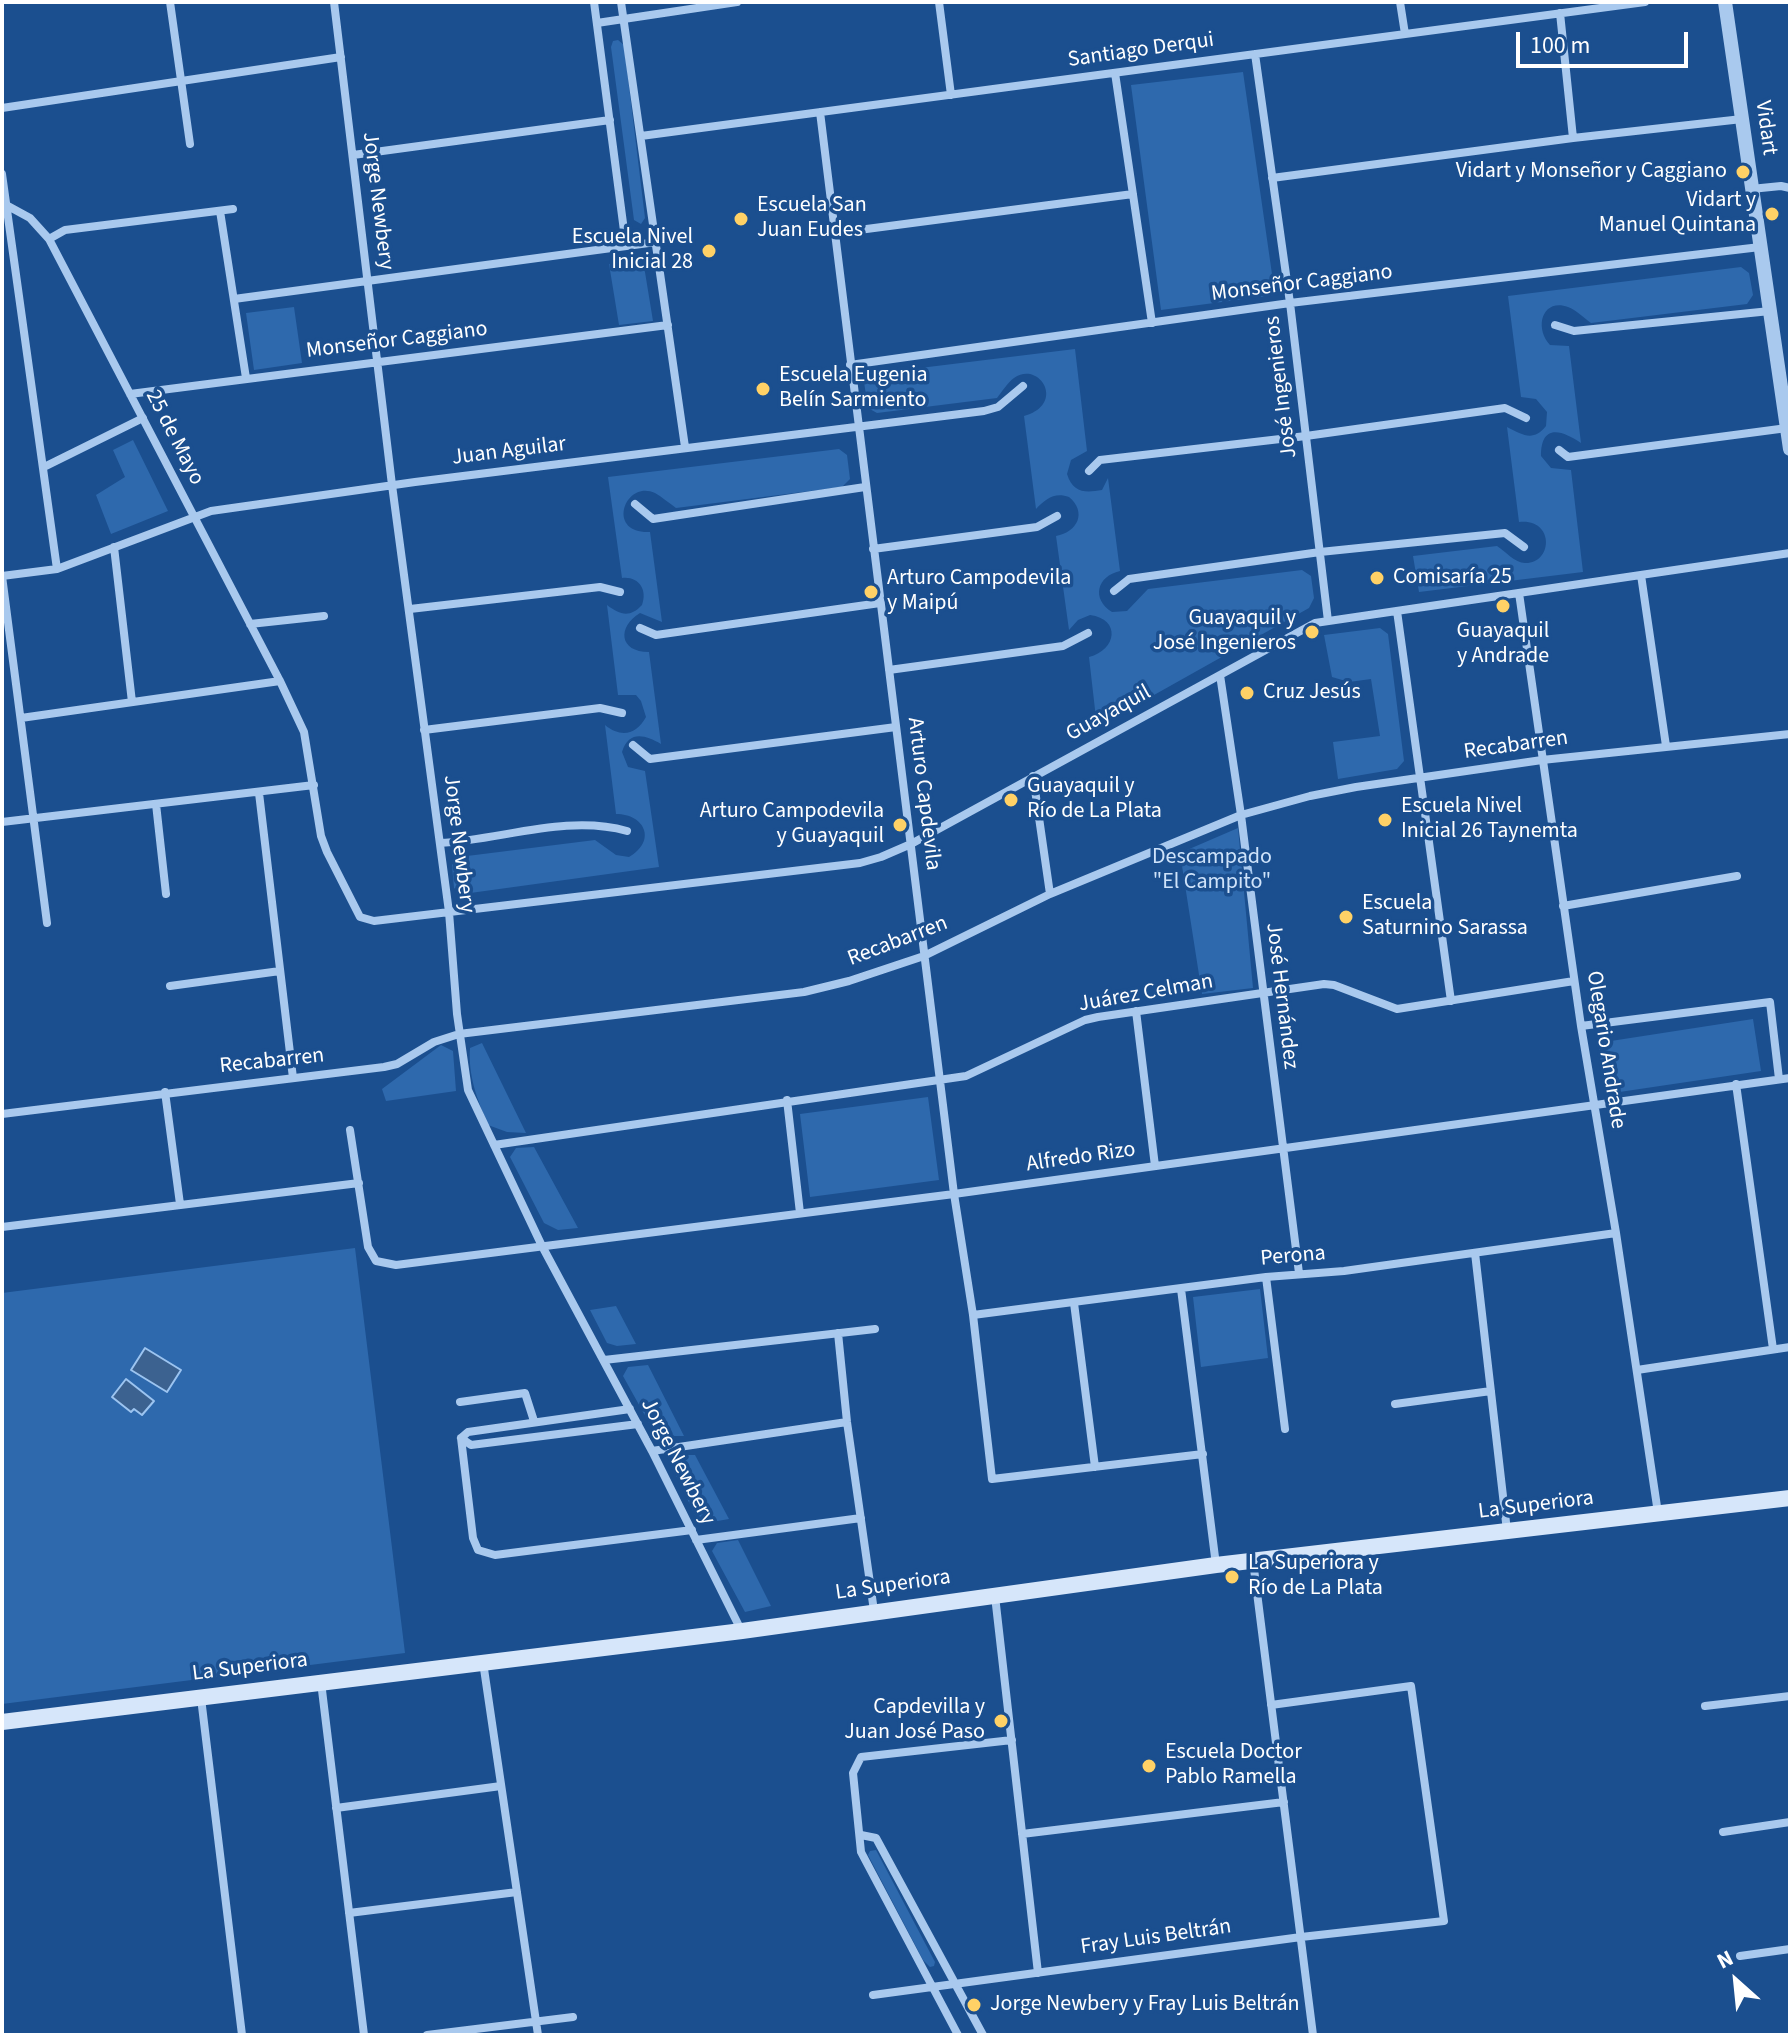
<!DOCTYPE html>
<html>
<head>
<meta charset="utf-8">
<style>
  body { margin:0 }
  #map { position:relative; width:1792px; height:2037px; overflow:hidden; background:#1b4f8f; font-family:"Source Sans 3",sans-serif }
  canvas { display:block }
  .frame { position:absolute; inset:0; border:4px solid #fff; pointer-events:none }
  .north { position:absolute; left:1696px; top:1941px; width:80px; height:80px; -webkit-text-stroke:6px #1b4f8f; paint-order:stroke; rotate:333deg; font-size:22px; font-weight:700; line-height:32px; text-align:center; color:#fff }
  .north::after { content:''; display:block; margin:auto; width:28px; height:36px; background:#fff; clip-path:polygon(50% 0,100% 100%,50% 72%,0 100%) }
  .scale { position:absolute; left:1516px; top:32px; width:172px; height:36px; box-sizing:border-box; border:4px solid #fff; border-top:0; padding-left:10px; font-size:24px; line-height:28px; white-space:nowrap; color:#fff; -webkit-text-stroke:6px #1b4f8f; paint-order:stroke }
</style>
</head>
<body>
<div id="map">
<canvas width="1792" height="2037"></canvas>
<div class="frame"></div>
<div class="north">N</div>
<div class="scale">100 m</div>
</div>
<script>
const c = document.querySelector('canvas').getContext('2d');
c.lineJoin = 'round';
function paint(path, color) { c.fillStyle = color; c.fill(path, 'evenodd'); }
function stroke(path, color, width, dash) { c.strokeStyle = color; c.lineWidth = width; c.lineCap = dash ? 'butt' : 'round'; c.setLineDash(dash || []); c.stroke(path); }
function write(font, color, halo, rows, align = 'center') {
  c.font = font + ' "Source Sans 3",sans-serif'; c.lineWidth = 7; c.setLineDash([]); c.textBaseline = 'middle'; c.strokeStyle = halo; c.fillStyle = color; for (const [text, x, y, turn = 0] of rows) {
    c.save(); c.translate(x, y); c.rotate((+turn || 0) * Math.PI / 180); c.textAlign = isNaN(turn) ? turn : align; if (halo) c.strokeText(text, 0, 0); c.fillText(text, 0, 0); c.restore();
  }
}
paint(new Path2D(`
  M 618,40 L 624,45 L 645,218 L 641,224 L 634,220 L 611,47 L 613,41 Z
  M 1243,72 L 1275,295 L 1161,310 L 1131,85 Z
  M 639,259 L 643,260 L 653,321 L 619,325 L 609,264 Z
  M 1741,267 L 1749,273 L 1753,295 L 1747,304 L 1591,323 C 1584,318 1576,310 1568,307 C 1542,298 1534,328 1550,345 L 1569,346 L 1581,443 C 1562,430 1541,423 1541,456 L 1551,468 L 1571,470 L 1583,572 L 1419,592 L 1413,556 L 1497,546 C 1505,551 1515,563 1525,563 C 1553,564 1555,518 1519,522 L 1507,427 C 1523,435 1533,442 1546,426 L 1547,412 L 1536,399 L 1521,397 L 1508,296 Z
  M 294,307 L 302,363 L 254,370 L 246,313 Z
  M 1075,349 L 1087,451 L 1071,460 L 1067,474 C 1073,493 1085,493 1102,490 L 1108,478 L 1120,571 C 1097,576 1091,599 1112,612 L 1127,611 L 1148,589 L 1302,570 L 1311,576 L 1314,598 L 1309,608 L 1097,727 L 1089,657 C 1117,650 1121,619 1090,615 L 1078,620 L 1069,630 L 1056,536 C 1078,532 1087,512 1069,497 C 1054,492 1046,499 1036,509 L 1024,416 C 1067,404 1039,360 1014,378 C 1007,383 1002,392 997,398 L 877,413 L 868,408 L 864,382 L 871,374 Z
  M 133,440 L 168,511 L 111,534 L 96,495 L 125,477 L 113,450 Z
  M 839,449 L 847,455 L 850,479 L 842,487 L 676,508 C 669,503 662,497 655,493 C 625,479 605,534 650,532 L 662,622 L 640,613 C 617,627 619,652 649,652 L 661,744 C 645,735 629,730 622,752 L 628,767 L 645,771 L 659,867 L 463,894 L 454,888 L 452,865 L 459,857 L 595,840 L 616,855 L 629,857 C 657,841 645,814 616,814 L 605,725 C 621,738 636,735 646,717 L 641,701 L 636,695 L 618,695 L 607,605 C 620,615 630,618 642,605 C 648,589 638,576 622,578 L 608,477 Z
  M 1380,628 L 1388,634 L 1404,761 L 1397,769 L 1338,779 L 1333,742 L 1380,736 L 1371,679 L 1349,682 L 1332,677 L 1324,635 Z
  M 1238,828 L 1253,988 L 1202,994 L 1180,853 Z
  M 1753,1019 L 1761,1071 L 1606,1094 L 1598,1043 Z
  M 482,1043 L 526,1133 L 507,1132 L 488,1125 C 477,1098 468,1076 470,1048 Z
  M 441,1045 L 453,1051 L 456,1091 L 386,1101 L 382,1089 Z
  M 928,1097 L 939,1180 L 810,1197 L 800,1114 Z
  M 534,1147 L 578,1228 L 558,1230 L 544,1223 L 510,1157 L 516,1148 Z
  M 355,1248 L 405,1653 L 2,1704 L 2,1293 Z
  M 1260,1289 L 1268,1358 L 1201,1367 L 1193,1297 Z
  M 616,1306 L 636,1344 L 617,1346 L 607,1343 L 590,1310 Z
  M 648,1365 L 684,1436 L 664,1436 L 653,1430 L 623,1376 L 628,1367 Z
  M 677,1455 L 695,1455 L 729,1519 L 706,1523 L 695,1515 L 670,1463 Z
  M 738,1540 L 771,1606 L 745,1612 L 712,1551 L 717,1543 Z
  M 876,1850 L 935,1962 L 934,1966 L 930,1967 L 923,1960 L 868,1855 L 870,1851 Z`), '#2e69ad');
const water = new Path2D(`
  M 145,1348 L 181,1370 L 167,1392 L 131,1370 Z
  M 126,1379 L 154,1401 L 142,1415 L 134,1409 L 131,1412 L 112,1397 Z`);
paint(water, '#3c6290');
stroke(water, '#9cc4f0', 2);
stroke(new Path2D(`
  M 170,2 L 190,144
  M 334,2 L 392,485 L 449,912 L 457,1014 L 468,1090 L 542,1246 L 652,1451 L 741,1630
  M 594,2 L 626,246
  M 621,2 L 685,447
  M 939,2 L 951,95
  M 1400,2 L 1405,34
  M 1560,13 L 1573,138
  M 597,23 L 737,2
  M 1255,54 L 1290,303 L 1328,621
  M 1115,73 L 1152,323
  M 2,108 L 341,57
  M 820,112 L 954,1194 L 973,1315 L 992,1479 L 1203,1454
  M 641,136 L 1645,2
  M 353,155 L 610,120
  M 2,174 L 57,569
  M 1272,178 L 1573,138 L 1742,119
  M 1751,189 L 1781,186 L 1790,188
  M 8,206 L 30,218 L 49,239 L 280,681 L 304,732 L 321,836 L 327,852 L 360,917 L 374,921 L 860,863 L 881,857 L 911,844 L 1315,623 L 1790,553
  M 220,211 L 246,378
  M 836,233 L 1133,194
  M 49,239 L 65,230 L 233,209
  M 234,299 L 656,242
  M 1555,325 L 1574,331 L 1770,311
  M 850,365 L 1290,303 L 1760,247
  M 130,394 L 668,325
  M 1559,450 L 1568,457 L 1787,428
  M 44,467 L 143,418
  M 1089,471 L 1100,460 L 1306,436 L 1505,408 L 1526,418
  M 635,504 L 653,519 L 865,487
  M 114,547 L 132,702
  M 873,549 L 1037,527 L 1057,516
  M 1641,575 L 1666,746
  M 2,576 L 57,569 L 211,511 L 415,482 L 984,411 L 998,407 L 1023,386
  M 2,576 L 47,923
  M 1114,591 L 1129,579 L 1320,552 L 1505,533 L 1524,547
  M 1519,593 L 1581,1026 L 1616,1233 L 1658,1513
  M 410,609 L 600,587 L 620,592
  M 1397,611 L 1451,1001
  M 250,624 L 324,616
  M 640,628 L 656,635 L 880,603
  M 889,670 L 1063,646 L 1088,633
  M 1220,675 L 1241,815 L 1299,1273
  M 21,718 L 280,681
  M 424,730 L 600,708 L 622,713
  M 633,745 L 650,759 L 896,727
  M 1033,776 L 1050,894
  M 259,793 L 293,1078
  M 156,804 L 166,894
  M 2,822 L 314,785
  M 440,843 C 501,840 567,814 627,831
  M 1563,906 L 1737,876
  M 170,986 L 280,971
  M 1136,1011 L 1155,1166
  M 1581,1026 L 1770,1002 L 1779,1079
  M 1736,1084 L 1773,1349
  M 165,1092 L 180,1204
  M 787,1100 L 800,1213
  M 2,1114 L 384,1067 L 397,1064 L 434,1042 L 459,1034 L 804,992 L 849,981 L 924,956 L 1050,894 L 1241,815 L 1310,796 L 1356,787 L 1542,760 L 1790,734
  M 350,1130 L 368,1247 L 376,1261 L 396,1265 L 954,1194 L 1790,1078
  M 494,1145 L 966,1076 L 1085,1020 L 1098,1017 L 1324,984 L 1334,985 L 1397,1009 L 1574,981
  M 2,1227 L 359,1183
  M 1475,1253 L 1507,1531
  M 1266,1277 L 1285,1429
  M 1181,1289 L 1216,1565
  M 1074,1303 L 1095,1467
  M 973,1315 L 1266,1277 L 1344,1271 L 1616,1233
  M 838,1333 L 847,1422 L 874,1611
  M 604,1360 L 875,1329
  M 1637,1370 L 1790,1347
  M 460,1402 L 525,1393 L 534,1421
  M 1395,1404 L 1491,1391
  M 461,1438 L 473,1538 L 478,1550 L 495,1555 L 692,1530
  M 461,1438 L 471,1445 L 638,1424
  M 461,1438 L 468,1432 L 630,1409
  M 652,1451 L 847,1422
  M 696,1540 L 861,1518
  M 1253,1561 L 1313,2035
  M 995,1596 L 1038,1973
  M 483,1662 L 538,2035
  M 321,1682 L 364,2035
  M 201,1698 L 242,2035
  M 1705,1706 L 1790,1696
  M 336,1808 L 501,1786
  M 1723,1832 L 1790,1822
  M 1022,1834 L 1284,1802
  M 861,1835 L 876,1838 L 983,2035
  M 349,1913 L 517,1892
  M 1740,1956 L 1790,1949
  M 873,1995 L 1301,1937 L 1444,1921 L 1411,1686 L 1271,1705
  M 427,2035 L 573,2017
  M 958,2035 L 861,1852 L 853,1773 L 861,1757 L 1012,1740`), '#a9c9ee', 8);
stroke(new Path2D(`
  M 1725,2 L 1790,449`), '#a9c9ee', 14);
stroke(new Path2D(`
  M 2,1722 L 742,1631 L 1216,1565 L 1790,1498`), '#d6e6fa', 16);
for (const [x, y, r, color] of [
  [1743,172,8,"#ffd166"],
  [1772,214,8,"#ffd166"],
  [741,219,8,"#ffd166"],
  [709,251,8,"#ffd166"],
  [763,389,8,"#ffd166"],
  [1377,578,8,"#ffd166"],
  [871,592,8,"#ffd166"],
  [1503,606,8,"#ffd166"],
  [1312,632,8,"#ffd166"],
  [1247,693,8,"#ffd166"],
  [1011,800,8,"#ffd166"],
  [1385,820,8,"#ffd166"],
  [900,825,8,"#ffd166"],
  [1346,917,8,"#ffd166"],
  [1232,1577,8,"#ffd166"],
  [1001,1721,8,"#ffd166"],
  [1149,1766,8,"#ffd166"],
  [974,2005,8,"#ffd166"]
]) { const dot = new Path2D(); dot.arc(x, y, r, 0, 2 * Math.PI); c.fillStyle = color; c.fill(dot); stroke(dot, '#1b4f8f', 3); }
write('22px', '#fff', '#1b4f8f', [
  ["Santiago Derqui",1141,51,-8],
  ["Vidart",1765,128,82],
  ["Jorge Newbery",377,201,83],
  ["Monseñor Caggiano",1302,284,-7],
  ["Monseñor Caggiano",397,341,-7],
  ["José Ingenieros",1282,387,-97],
  ["25 de Mayo",174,438,63],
  ["Juan Aguilar",509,452,-7],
  ["Guayaquil",1109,714,-29],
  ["Recabarren",1516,746,-8],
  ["Arturo Capdevila",923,794,83],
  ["Jorge Newbery",458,844,83],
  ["Recabarren",898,942,-21],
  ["Juárez Celman",1146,994,-10],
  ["José Hernández",1281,996,83],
  ["Olegario Andrade",1605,1050,81],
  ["Recabarren",272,1062,-6],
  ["Alfredo Rizo",1081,1158,-8],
  ["Perona",1293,1257,-5],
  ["Jorge Newbery",677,1462,63],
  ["La Superiora",1536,1506,-7],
  ["La Superiora",893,1586,-8],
  ["La Superiora",250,1668,-7],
  ["Fray Luis Beltrán",1156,1938,-8]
]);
write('22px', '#fff', '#1b4f8f', [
  ["Vidart y Monseñor y Caggiano",1727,172,"right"],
  ["Vidart y",1756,201,"right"],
  ["Manuel Quintana",1756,226,"right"],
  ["Escuela San",757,206],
  ["Juan Eudes",757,231],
  ["Escuela Nivel",693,238,"right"],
  ["Inicial 28",693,263,"right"],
  ["Escuela Eugenia",779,376],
  ["Belín Sarmiento",779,401],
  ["Comisaría 25",1393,578],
  ["Arturo Campodevila",887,579],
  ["y Maipú",887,604],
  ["Guayaquil y",1296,619,"right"],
  ["José Ingenieros",1296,644,"right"],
  ["Guayaquil",1503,632,"center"],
  ["y Andrade",1503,657,"center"],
  ["Cruz Jesús",1263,693],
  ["Guayaquil y",1027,787],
  ["Río de La Plata",1027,812],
  ["Escuela Nivel",1401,807],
  ["Inicial 26 Taynemta",1401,832],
  ["Arturo Campodevila",884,812,"right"],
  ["y Guayaquil",884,837,"right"],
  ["Escuela",1362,904],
  ["Saturnino Sarassa",1362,929],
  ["La Superiora y",1248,1564],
  ["Río de La Plata",1248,1589],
  ["Capdevilla y",985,1708,"right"],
  ["Juan José Paso",985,1733,"right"],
  ["Escuela Doctor",1165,1753],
  ["Pablo Ramella",1165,1778],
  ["Jorge Newbery y Fray Luis Beltrán",990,2005]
], 'left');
write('22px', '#cfe3fa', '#1b4f8f', [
  ["Descampado",1212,858],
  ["\"El Campito\"",1212,883]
]);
</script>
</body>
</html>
